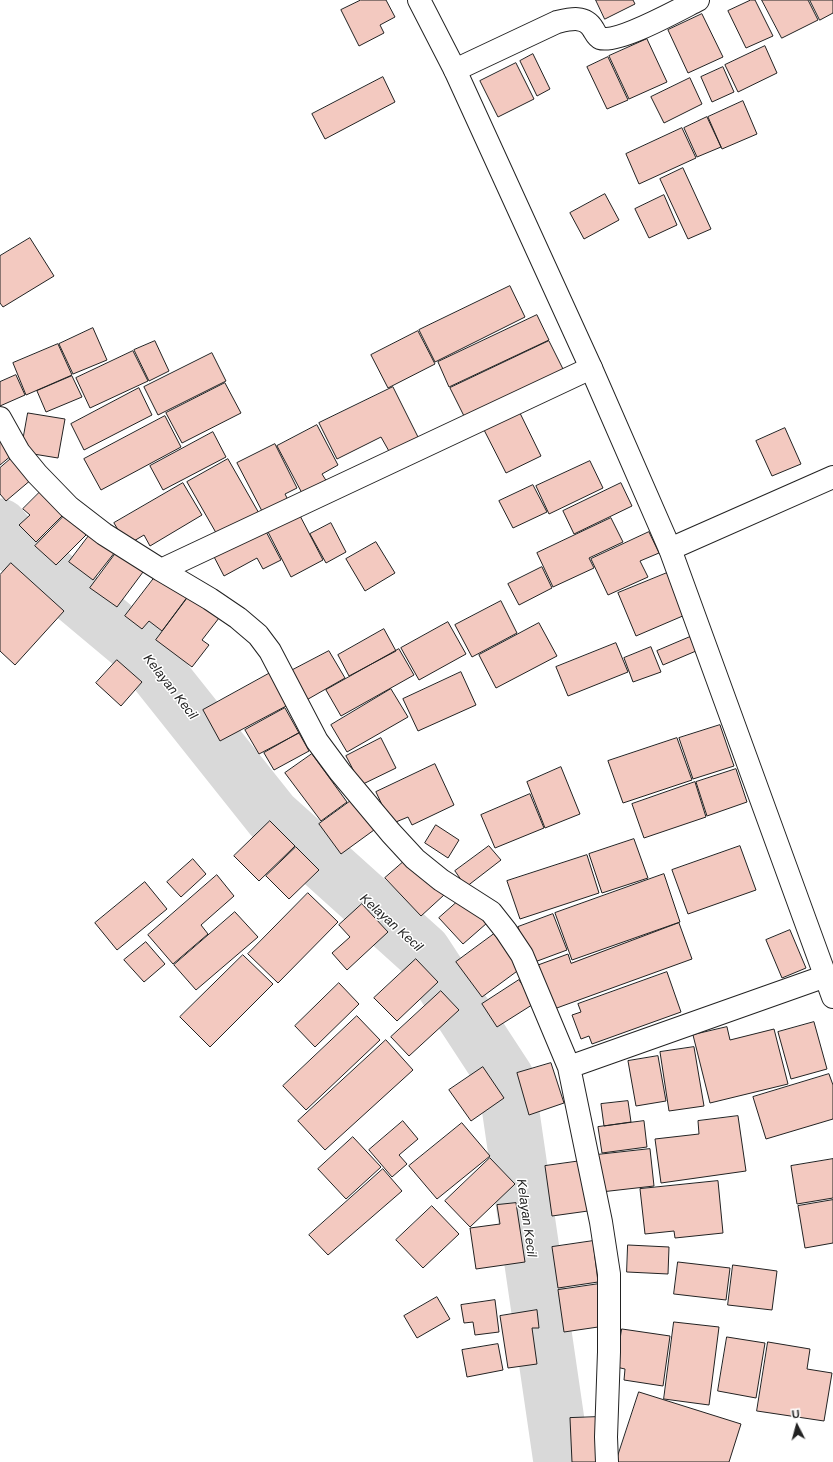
<!DOCTYPE html>
<html>
<head>
<meta charset="utf-8">
<style>
  body { margin:0 }
  #map { position:relative; width:833px; height:1462px; overflow:hidden; background:#fff; font-family:Arial,sans-serif }
  canvas { display:block }
  .north { position:absolute; left:777px; top:1406px; width:40px; height:40px; -webkit-text-stroke:3px #fff; paint-order:stroke; rotate:354deg; font-size:11px; font-weight:700; line-height:16px; text-align:center; color:#222 }
  .north::after { content:''; display:block; margin:auto; width:14px; height:18px; background:#222; clip-path:polygon(50% 0,100% 100%,50% 72%,0 100%) }
</style>
</head>
<body>
<div id="map">
<canvas width="833" height="1462"></canvas>
<div class="north">U</div>
</div>
<script>
const c = document.querySelector('canvas').getContext('2d');
c.lineJoin = 'round';
function stroke(path, color, width, dash) { c.strokeStyle = color; c.lineWidth = width; c.lineCap = dash ? 'butt' : 'round'; c.setLineDash(dash || []); c.stroke(path); }
function paint(path, color) { c.fillStyle = color; c.fill(path, 'evenodd'); }
function write(font, color, halo, rows, align = 'center') {
  c.font = font + ' Arial,sans-serif'; c.lineWidth = 3; c.setLineDash([]); c.textBaseline = 'middle'; c.strokeStyle = halo; c.fillStyle = color; for (const [text, x, y, turn = 0] of rows) {
    c.save(); c.translate(x, y); c.rotate((+turn || 0) * Math.PI / 180); c.textAlign = isNaN(turn) ? turn : align; if (halo) c.strokeText(text, 0, 0); c.fillText(text, 0, 0); c.restore();
  }
}
stroke(new Path2D(`
  M 0,527 L 16,546 L 139,649 L 272,816 L 423,952 L 506,1079 L 562,1462`), '#d9d9d9', 57);
const building = new Path2D(`
  M 361,0 L 386,0 L 395,17 L 380,25 L 384,33 L 359,46 L 341,10 Z
  M 596,0 L 633,0 L 635,4 L 605,19 Z
  M 751,0 L 755,0 L 773,36 L 746,48 L 728,11 Z
  M 762,0 L 808,0 L 818,20 L 782,38 Z
  M 810,0 L 833,0 L 833,13 L 820,20 Z
  M 702,14 L 723,57 L 688,73 L 668,30 Z
  M 647,39 L 667,82 L 629,99 L 609,56 Z
  M 765,46 L 777,73 L 738,92 L 725,65 Z
  M 533,54 L 550,89 L 537,96 L 520,61 Z
  M 608,57 L 628,100 L 607,109 L 587,67 Z
  M 516,63 L 534,99 L 498,117 L 480,81 Z
  M 723,67 L 734,92 L 712,102 L 701,77 Z
  M 383,77 L 395,102 L 325,139 L 312,114 Z
  M 690,78 L 702,104 L 664,123 L 651,97 Z
  M 743,101 L 757,134 L 722,149 L 708,117 Z
  M 707,117 L 721,147 L 697,157 L 684,128 Z
  M 682,128 L 696,158 L 639,184 L 626,154 Z
  M 683,168 L 711,229 L 688,239 L 660,179 Z
  M 605,194 L 619,220 L 584,239 L 570,213 Z
  M 664,195 L 677,225 L 649,238 L 635,209 Z
  M 30,238 L 54,276 L 3,307 L 0,303 L 0,256 Z
  M 510,286 L 525,317 L 435,362 L 419,330 Z
  M 537,315 L 549,340 L 449,387 L 438,362 Z
  M 93,328 L 107,360 L 73,374 L 59,344 Z
  M 418,331 L 435,364 L 388,388 L 371,355 Z
  M 155,341 L 169,371 L 149,381 L 134,350 Z
  M 549,341 L 564,371 L 465,418 L 450,388 Z
  M 58,344 L 72,375 L 26,395 L 13,363 Z
  M 133,351 L 148,381 L 90,408 L 76,378 Z
  M 212,353 L 226,381 L 158,415 L 144,387 Z
  M 16,375 L 25,395 L 0,406 L 0,382 Z
  M 72,376 L 82,397 L 46,412 L 37,391 Z
  M 225,383 L 241,413 L 182,443 L 166,413 Z
  M 393,387 L 419,439 L 390,453 L 381,437 L 337,459 L 319,423 Z
  M 139,388 L 152,415 L 84,450 L 71,424 Z
  M 518,409 L 541,456 L 506,473 L 482,426 Z
  M 28,413 L 65,419 L 58,458 L 21,452 Z
  M 165,416 L 181,447 L 101,490 L 84,459 Z
  M 317,425 L 338,465 L 322,474 L 327,482 L 303,495 L 277,446 Z
  M 785,428 L 801,464 L 772,476 L 756,441 Z
  M 213,432 L 226,457 L 163,490 L 150,466 Z
  M 0,440 L 12,455 L 0,465 Z
  M 275,444 L 297,488 L 285,494 L 288,500 L 263,513 L 237,463 Z
  M 14,456 L 32,479 L 6,501 L 0,494 L 0,468 Z
  M 228,459 L 260,515 L 219,538 L 187,482 Z
  M 590,461 L 603,488 L 549,514 L 536,486 Z
  M 183,483 L 202,515 L 150,546 L 144,535 L 127,545 L 114,523 Z
  M 621,483 L 632,506 L 574,534 L 563,511 Z
  M 533,485 L 547,512 L 513,528 L 499,501 Z
  M 41,491 L 64,514 L 36,542 L 19,525 L 30,515 L 23,509 Z
  M 297,510 L 323,560 L 291,577 L 265,526 Z
  M 65,515 L 86,535 L 56,565 L 35,546 Z
  M 611,518 L 623,542 L 589,558 L 594,568 L 553,587 L 537,553 Z
  M 331,523 L 346,552 L 326,563 L 310,534 Z
  M 262,524 L 281,560 L 263,569 L 257,558 L 224,576 L 211,551 Z
  M 649,532 L 659,553 L 640,561 L 648,577 L 608,595 L 591,559 Z
  M 91,533 L 115,552 L 93,580 L 69,562 Z
  M 376,542 L 395,573 L 365,591 L 346,559 Z
  M 116,553 L 143,572 L 117,607 L 90,588 Z
  M 11,563 L 64,611 L 15,665 L 0,651 L 0,575 Z
  M 542,567 L 552,588 L 519,605 L 508,584 Z
  M 158,573 L 188,596 L 162,631 L 149,621 L 142,629 L 125,616 Z
  M 667,573 L 685,615 L 636,636 L 618,593 Z
  M 189,596 L 219,618 L 202,640 L 209,645 L 192,667 L 156,640 Z
  M 501,601 L 517,633 L 472,657 L 455,625 Z
  M 448,622 L 466,654 L 419,680 L 401,648 Z
  M 539,623 L 557,656 L 496,688 L 479,655 Z
  M 384,629 L 396,651 L 349,676 L 338,655 Z
  M 690,637 L 696,651 L 663,665 L 657,651 Z
  M 616,643 L 628,672 L 568,696 L 556,667 Z
  M 651,647 L 661,672 L 633,682 L 624,658 Z
  M 399,649 L 414,675 L 341,716 L 326,690 Z
  M 329,651 L 345,678 L 303,702 L 287,673 Z
  M 117,660 L 142,682 L 121,706 L 96,683 Z
  M 272,672 L 290,704 L 220,741 L 203,710 Z
  M 461,672 L 476,705 L 418,731 L 403,699 Z
  M 391,689 L 408,717 L 347,752 L 331,725 Z
  M 285,708 L 299,733 L 259,754 L 245,730 Z
  M 720,725 L 734,766 L 693,779 L 679,738 Z
  M 299,733 L 309,751 L 274,770 L 264,753 Z
  M 381,738 L 396,768 L 361,785 L 346,756 Z
  M 677,738 L 692,780 L 623,803 L 608,761 Z
  M 312,754 L 347,802 L 321,821 L 285,773 Z
  M 435,764 L 454,805 L 412,825 L 408,817 L 391,824 L 376,792 Z
  M 561,767 L 580,814 L 545,828 L 527,782 Z
  M 736,769 L 747,802 L 707,816 L 696,782 Z
  M 695,782 L 706,817 L 644,838 L 632,804 Z
  M 530,794 L 544,828 L 495,848 L 481,815 Z
  M 352,800 L 374,830 L 341,854 L 319,824 Z
  M 270,821 L 295,846 L 259,881 L 234,856 Z
  M 436,825 L 459,840 L 448,858 L 425,843 Z
  M 634,839 L 648,878 L 602,893 L 589,854 Z
  M 489,846 L 501,860 L 466,887 L 455,871 Z
  M 740,846 L 756,890 L 688,914 L 672,870 Z
  M 296,847 L 319,870 L 289,899 L 266,876 Z
  M 587,855 L 599,893 L 520,919 L 507,881 Z
  M 409,857 L 444,895 L 421,916 L 385,878 Z
  M 193,859 L 206,874 L 181,897 L 167,882 Z
  M 664,874 L 680,922 L 572,960 L 555,913 Z
  M 217,875 L 234,896 L 201,925 L 208,934 L 173,964 L 148,935 Z
  M 145,882 L 167,909 L 117,950 L 95,923 Z
  M 308,893 L 338,922 L 278,983 L 248,954 Z
  M 464,896 L 487,923 L 463,944 L 439,918 Z
  M 362,904 L 388,932 L 347,970 L 332,953 L 350,937 L 339,925 Z
  M 235,912 L 258,937 L 196,990 L 174,965 Z
  M 553,914 L 567,950 L 532,963 L 518,927 Z
  M 679,923 L 692,959 L 554,1009 L 538,965 L 568,954 L 571,963 Z
  M 790,930 L 806,968 L 782,978 L 766,940 Z
  M 494,934 L 520,969 L 482,997 L 456,962 Z
  M 146,942 L 165,964 L 144,982 L 124,960 Z
  M 243,955 L 273,984 L 210,1047 L 180,1017 Z
  M 416,959 L 438,982 L 397,1021 L 374,998 Z
  M 667,972 L 681,1012 L 592,1044 L 589,1036 L 581,1039 L 572,1015 L 581,1012 L 578,1004 Z
  M 519,980 L 535,1003 L 497,1027 L 482,1004 Z
  M 339,983 L 359,1004 L 315,1047 L 295,1026 Z
  M 441,991 L 459,1010 L 409,1056 L 391,1037 Z
  M 357,1016 L 380,1040 L 306,1110 L 283,1086 Z
  M 814,1022 L 827,1069 L 791,1079 L 778,1032 Z
  M 727,1027 L 730,1040 L 774,1029 L 788,1084 L 710,1103 L 693,1035 Z
  M 386,1040 L 413,1070 L 325,1150 L 298,1121 Z
  M 694,1047 L 704,1106 L 669,1111 L 660,1052 Z
  M 658,1056 L 666,1101 L 636,1106 L 628,1061 Z
  M 551,1063 L 564,1103 L 529,1115 L 517,1073 Z
  M 483,1067 L 504,1098 L 471,1121 L 449,1090 Z
  M 829,1074 L 833,1085 L 833,1119 L 766,1139 L 753,1097 Z
  M 628,1101 L 631,1122 L 604,1126 L 601,1104 Z
  M 738,1116 L 746,1171 L 661,1183 L 655,1139 L 699,1134 L 698,1121 Z
  M 403,1121 L 418,1139 L 399,1155 L 407,1164 L 392,1177 L 369,1150 Z
  M 644,1121 L 647,1147 L 602,1153 L 598,1127 Z
  M 462,1123 L 490,1156 L 437,1199 L 409,1166 Z
  M 353,1137 L 381,1167 L 346,1199 L 318,1169 Z
  M 650,1149 L 654,1186 L 601,1192 L 596,1155 Z
  M 490,1158 L 515,1184 L 470,1227 L 445,1201 Z
  M 833,1159 L 833,1198 L 797,1204 L 791,1166 Z
  M 581,1161 L 588,1211 L 552,1216 L 545,1166 Z
  M 383,1169 L 402,1191 L 328,1255 L 309,1235 Z
  M 718,1181 L 723,1233 L 675,1238 L 674,1231 L 645,1234 L 640,1189 Z
  M 833,1200 L 833,1243 L 805,1248 L 798,1206 Z
  M 516,1203 L 525,1262 L 476,1269 L 470,1228 L 500,1224 L 497,1205 Z
  M 432,1206 L 459,1234 L 423,1268 L 396,1240 Z
  M 593,1241 L 598,1282 L 558,1288 L 552,1247 Z
  M 628,1245 L 669,1247 L 668,1274 L 627,1272 Z
  M 678,1262 L 730,1268 L 726,1300 L 674,1294 Z
  M 733,1265 L 777,1271 L 772,1310 L 728,1305 Z
  M 599,1284 L 605,1326 L 564,1332 L 558,1290 Z
  M 437,1297 L 450,1319 L 417,1338 L 404,1316 Z
  M 495,1300 L 499,1332 L 475,1335 L 473,1322 L 464,1323 L 461,1305 Z
  M 537,1310 L 539,1328 L 532,1328 L 537,1364 L 508,1368 L 500,1316 Z
  M 674,1322 L 719,1327 L 709,1405 L 664,1399 Z
  M 622,1329 L 670,1336 L 663,1386 L 624,1380 L 625,1369 L 616,1367 Z
  M 727,1337 L 765,1343 L 756,1398 L 718,1391 Z
  M 768,1342 L 810,1349 L 807,1369 L 832,1373 L 824,1421 L 757,1411 Z
  M 498,1344 L 503,1370 L 467,1377 L 462,1350 Z
  M 639,1392 L 741,1424 L 729,1462 L 616,1462 Z
  M 598,1417 L 600,1462 L 572,1462 L 570,1418 Z`);
paint(building, '#f3c9c0');
stroke(building, '#222', 1);
const street = new Path2D(`
  M 455,70 L 557,22 C 570,19 585,15 593,29 C 595,32 597,37 600,38 C 618,44 680,9 698,0
  M 0,418 L 19,452 L 37,474 L 69,507 L 104,534 L 161,570 L 210,599 L 238,618 L 258,635 L 270,651 L 317,741 L 340,772 L 391,833 L 415,859 L 441,880 L 491,912 L 506,931 L 522,955 L 569,1067 L 601,1222 L 609,1274 L 609,1352 L 606,1437 L 607,1462
  M 670,549 L 833,477
  M 161,570 L 591,368
  M 569,1067 L 826,976`);
const secondary = new Path2D(`
  M 419,0 L 455,70 L 591,368 L 670,549 L 833,997`);
stroke(street, '#222', 24);
stroke(secondary, '#222', 24);
stroke(street, '#fff', 22);
stroke(secondary, '#fff', 22);
write('italic 13px', '#222', '#fff', [
  ["Kelayan Kecil",170,687,52],
  ["Kelayan Kecil",391,923,42],
  ["Kelayan Kecil",526,1218,82]
]);
</script>
</body>
</html>
